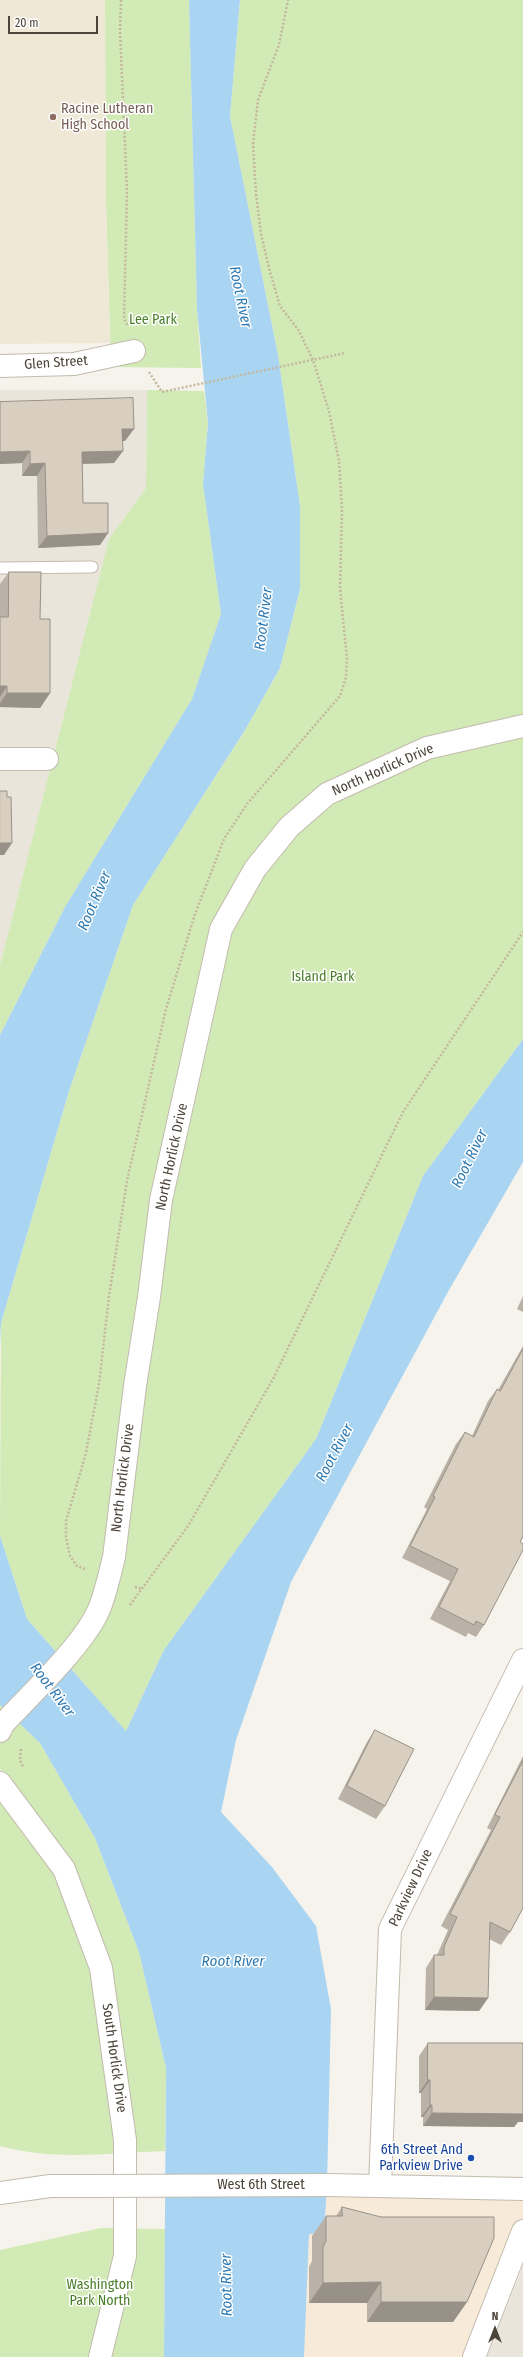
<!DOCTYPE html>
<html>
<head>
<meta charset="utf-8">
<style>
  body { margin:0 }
  #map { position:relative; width:523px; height:2357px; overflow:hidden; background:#f6f3ec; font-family:"Fira Sans Condensed",sans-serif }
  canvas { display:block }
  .north { position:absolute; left:475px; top:2309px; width:40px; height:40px; -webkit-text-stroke:3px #fff; paint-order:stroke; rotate:0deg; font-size:11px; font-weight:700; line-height:16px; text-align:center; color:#4b4439 }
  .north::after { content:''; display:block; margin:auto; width:14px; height:18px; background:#4b4439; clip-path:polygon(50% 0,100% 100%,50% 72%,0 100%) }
  .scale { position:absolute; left:8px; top:16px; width:90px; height:18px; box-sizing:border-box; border:2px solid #4b4439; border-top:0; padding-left:5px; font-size:12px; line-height:14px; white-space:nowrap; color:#4b4439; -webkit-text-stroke:3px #fff; paint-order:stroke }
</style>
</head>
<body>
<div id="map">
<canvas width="523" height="2357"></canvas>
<div class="north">N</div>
<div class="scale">20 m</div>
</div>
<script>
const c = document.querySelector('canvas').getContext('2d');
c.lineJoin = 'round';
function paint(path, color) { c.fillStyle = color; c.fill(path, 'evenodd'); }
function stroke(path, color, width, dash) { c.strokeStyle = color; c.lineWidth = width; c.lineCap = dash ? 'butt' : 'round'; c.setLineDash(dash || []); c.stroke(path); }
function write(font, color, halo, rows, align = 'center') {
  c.font = font + ' "Fira Sans Condensed",sans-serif'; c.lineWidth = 3; c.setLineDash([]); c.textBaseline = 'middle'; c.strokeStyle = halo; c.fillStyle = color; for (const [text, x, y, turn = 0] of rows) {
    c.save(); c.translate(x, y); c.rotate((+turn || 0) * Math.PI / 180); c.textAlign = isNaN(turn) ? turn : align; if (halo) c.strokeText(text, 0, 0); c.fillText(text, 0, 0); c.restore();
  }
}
paint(new Path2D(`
  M 0,390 L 147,390 L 146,488 L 109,540 L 0,965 Z
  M 523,2266 L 523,2357 L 487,2357 L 496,2334 Z`), '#eae5da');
paint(new Path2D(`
  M 327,2185 L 523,2189 L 523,2231 L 474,2357 L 304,2357 L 309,2233 Z`), '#f7ead8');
paint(new Path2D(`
  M 0,0 L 105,0 L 106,199 L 110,343 L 0,344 Z`), '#efe8d6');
paint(new Path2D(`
  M 105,0 L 189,0 L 197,309 L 201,368 L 111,367 L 106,199 Z
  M 240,0 L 523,0 L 523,1039 L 423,1176 L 316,1439 L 164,1650 L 126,1731 L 27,1619 L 0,1536 L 1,1323 L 69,1091 L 133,905 L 245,730 L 280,668 L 300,589 L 300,506 L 278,355 L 230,116 Z
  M 147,390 L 204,391 L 208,423 L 203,484 L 221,614 L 192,699 L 65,907 L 0,1035 L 0,965 L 109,539 L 146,488 Z
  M 0,1705 L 40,1743 L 95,1838 L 139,1952 L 166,2068 L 165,2151 C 110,2153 54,2161 0,2146 L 0,1781 L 2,1772 L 0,1769 Z
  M 101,2228 L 165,2229 L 164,2357 L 0,2357 L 0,2250 Z`), '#d2eab5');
paint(new Path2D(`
  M 189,0 L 240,0 L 230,116 L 278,355 L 300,506 L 300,589 L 280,668 L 245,730 L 133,905 L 69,1091 L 1,1323 L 0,1346 L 0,1035 L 65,907 L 192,699 L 221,614 L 203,484 L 208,423 L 197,309 Z
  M 523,1039 L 523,1162 L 449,1290 L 291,1582 L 236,1740 L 221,1812 L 272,1867 L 316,1926 L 331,2009 L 327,2185 L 324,2233 L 309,2234 L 304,2357 L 164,2357 L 166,2068 L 139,1952 L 95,1838 L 40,1743 L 0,1705 L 0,1536 L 27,1619 L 126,1731 L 164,1650 L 316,1439 L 423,1176 Z`), '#a9d4f2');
const service = new Path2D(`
  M 0,568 L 92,567`);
const minor = new Path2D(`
  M 0,366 L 74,364 L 134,351
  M 0,759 L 47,759
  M 0,1731 L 3,1724 C 31,1694 86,1643 100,1607 C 106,1591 110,1573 114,1557 L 135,1386 L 149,1297 L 161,1200 L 221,929 L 255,869 L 289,827 L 327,794 L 427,748 L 523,726
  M 0,1783 L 64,1869 L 101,1968 L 125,2140 L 125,2256 L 100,2357
  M 380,2186 L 390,1929 L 523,1660
  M 474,2357 L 523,2231`);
const tertiary = new Path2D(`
  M 327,2185 L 523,2189
  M 0,2193 L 50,2186 L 96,2186`);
stroke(service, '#c2bbae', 13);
stroke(minor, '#c2bbae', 24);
stroke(tertiary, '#c2bbae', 24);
stroke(new Path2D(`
  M 121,0 L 120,31 L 127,191 L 124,318 L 127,325
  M 149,372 L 162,392 L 345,353
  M 85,1569 L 77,1566 L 70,1556 L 66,1537 L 66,1521 L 86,1453 L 99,1384 L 109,1296 L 127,1181 L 166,1009 L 194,917 L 224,839 L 247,804 L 340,696 L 346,677 L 347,659 L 340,588 L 342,510 L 339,461 L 329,411 L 313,360 L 299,331 L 280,306 L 270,272 L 261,234 L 256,194 L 253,144 L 258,100 L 279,45 L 288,0
  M 135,1587 L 142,1589
  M 130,1605 L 188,1526 L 273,1379 L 403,1112 L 523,932
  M 21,1749 L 20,1760 L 23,1767`), '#c4b79f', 2.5, [2, 2]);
stroke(service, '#fff', 11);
stroke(minor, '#fff', 22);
stroke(tertiary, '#fff', 22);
const tertiaryBridge = new Path2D(`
  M 96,2186 L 327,2185`);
stroke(tertiaryBridge, '#c2bbae', 24, []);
stroke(tertiaryBridge, '#fff', 22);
paint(new Path2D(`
  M 0,402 L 125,441 L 122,441 L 114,463 L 82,464 L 83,503 L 108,533 L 100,545 L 38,548 L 37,476 L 22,476 L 22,463 L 0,464 Z
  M 9,572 L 40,619 L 50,693 L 40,708 L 0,707 L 0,584 Z
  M 523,1296 L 523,1312 L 517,1309 Z
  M 523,1346 L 523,1536 L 484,1625 L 476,1637 L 468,1633 L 466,1637 L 430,1619 L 450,1581 L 402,1558 L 427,1509 L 424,1507 L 456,1444 L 465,1432 L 472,1436 L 488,1401 L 497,1389 L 498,1390 Z
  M 375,1730 L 385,1806 L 376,1819 L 338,1799 L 367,1742 Z
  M 523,1756 L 523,1908 L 510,1932 L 501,1945 L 489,1939 L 488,1998 L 479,2011 L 425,2010 L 426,1968 L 434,1955 L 437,1955 L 448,1930 L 441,1926 L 491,1830 L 487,1828 Z
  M 428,2043 L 523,2122 L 518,2122 L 514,2127 L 423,2126 L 423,2117 L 421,2117 L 421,2093 L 419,2093 L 419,2056 Z
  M 342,2207 L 467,2302 L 453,2322 L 367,2322 L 367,2303 L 309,2303 L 309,2267 L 312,2261 L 312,2236 L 326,2216 L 336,2216 Z`), '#bab2a6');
paint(new Path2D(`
  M 122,429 L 134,429 L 125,441 L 113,441 Z
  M 30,451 L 22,463 L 0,464 L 0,452 Z
  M 123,451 L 114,463 L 73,464 L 82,452 Z
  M 45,463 L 37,476 L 22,476 L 30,464 Z
  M 108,533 L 100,545 L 38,548 L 47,536 Z
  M 0,686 L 7,686 L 0,697 Z
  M 7,693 L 50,693 L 40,708 L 0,707 L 0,703 Z
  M 0,843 L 12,843 L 4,855 L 0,855 Z
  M 434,1997 L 488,1998 L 479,2011 L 425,2010 Z
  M 428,2080 L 430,2080 L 421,2093 L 419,2093 Z
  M 430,2105 L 432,2105 L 423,2117 L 421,2117 Z
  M 523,2110 L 523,2122 L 518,2122 L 514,2127 L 423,2126 L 432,2113 Z
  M 381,2282 L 367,2303 L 309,2303 L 323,2283 Z
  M 381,2302 L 467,2302 L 453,2322 L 367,2322 Z`), '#979187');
const building = new Path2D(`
  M 133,398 L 134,429 L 122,429 L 123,451 L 82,452 L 83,503 L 108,503 L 108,533 L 47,536 L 45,463 L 30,464 L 30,451 L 0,452 L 0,402 Z
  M 9,572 L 41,572 L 40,619 L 50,619 L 50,693 L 7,693 L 7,686 L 0,686 L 0,617 L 8,617 Z
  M 0,791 L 7,791 L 7,797 L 11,797 L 12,843 L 0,843 Z
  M 523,1349 L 523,1536 L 520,1542 L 523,1544 L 523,1550 L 484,1625 L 476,1621 L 474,1625 L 439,1607 L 458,1569 L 410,1546 L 435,1497 L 433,1496 L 465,1432 L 474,1437 L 497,1389 L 500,1391 Z
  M 375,1730 L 414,1749 L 385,1806 L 347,1786 Z
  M 523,1761 L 523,1908 L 510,1932 L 490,1922 L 488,1998 L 434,1997 L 434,1955 L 444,1955 L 444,1947 L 457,1917 L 450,1914 L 500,1817 L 495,1815 Z
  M 428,2043 L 523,2043 L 523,2114 L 432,2113 L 432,2105 L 430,2105 L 430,2080 L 428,2080 Z
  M 342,2207 L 381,2217 L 494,2217 L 494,2238 L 467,2302 L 381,2302 L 381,2282 L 323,2283 L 323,2247 L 326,2241 L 326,2216 L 342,2216 Z`);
paint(building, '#d8cfc1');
stroke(building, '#979187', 1);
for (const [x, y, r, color] of [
  [53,117,4,"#8d6e63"],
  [471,2158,4,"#1a4fb4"]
]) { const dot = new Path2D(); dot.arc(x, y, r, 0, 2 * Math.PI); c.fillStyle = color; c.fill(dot); stroke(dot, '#fff', 1.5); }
write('14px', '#785e54', '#fff', [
  ["Racine Lutheran",61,109],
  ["High School",61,125]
], 'left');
write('14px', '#4a7f2a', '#fff', [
  ["Lee Park",153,320],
  ["Island Park",323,977],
  ["Washington",100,2285],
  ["Park North",100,2301]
]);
write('14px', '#4b4439', '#fff', [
  ["Glen Street",56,363,-4],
  ["North Horlick Drive",383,770,-24],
  ["North Horlick Drive",172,1157,-78],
  ["North Horlick Drive",123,1478,-83],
  ["Parkview Drive",411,1888,-65],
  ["South Horlick Drive",114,2058,82],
  ["West 6th Street",261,2185]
]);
write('14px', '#164399', '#fff', [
  ["6th Street And",463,2150],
  ["Parkview Drive",463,2166]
], 'right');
write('italic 15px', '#2e7ab2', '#fff', [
  ["Root River",240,297,78],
  ["Root River",264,619,-83],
  ["Root River",95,901,-67],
  ["Root River",470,1159,-64],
  ["Root River",335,1453,-62],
  ["Root River",52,1690,53],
  ["Root River",233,1962],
  ["Root River",227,2285,-91]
]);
</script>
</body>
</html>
